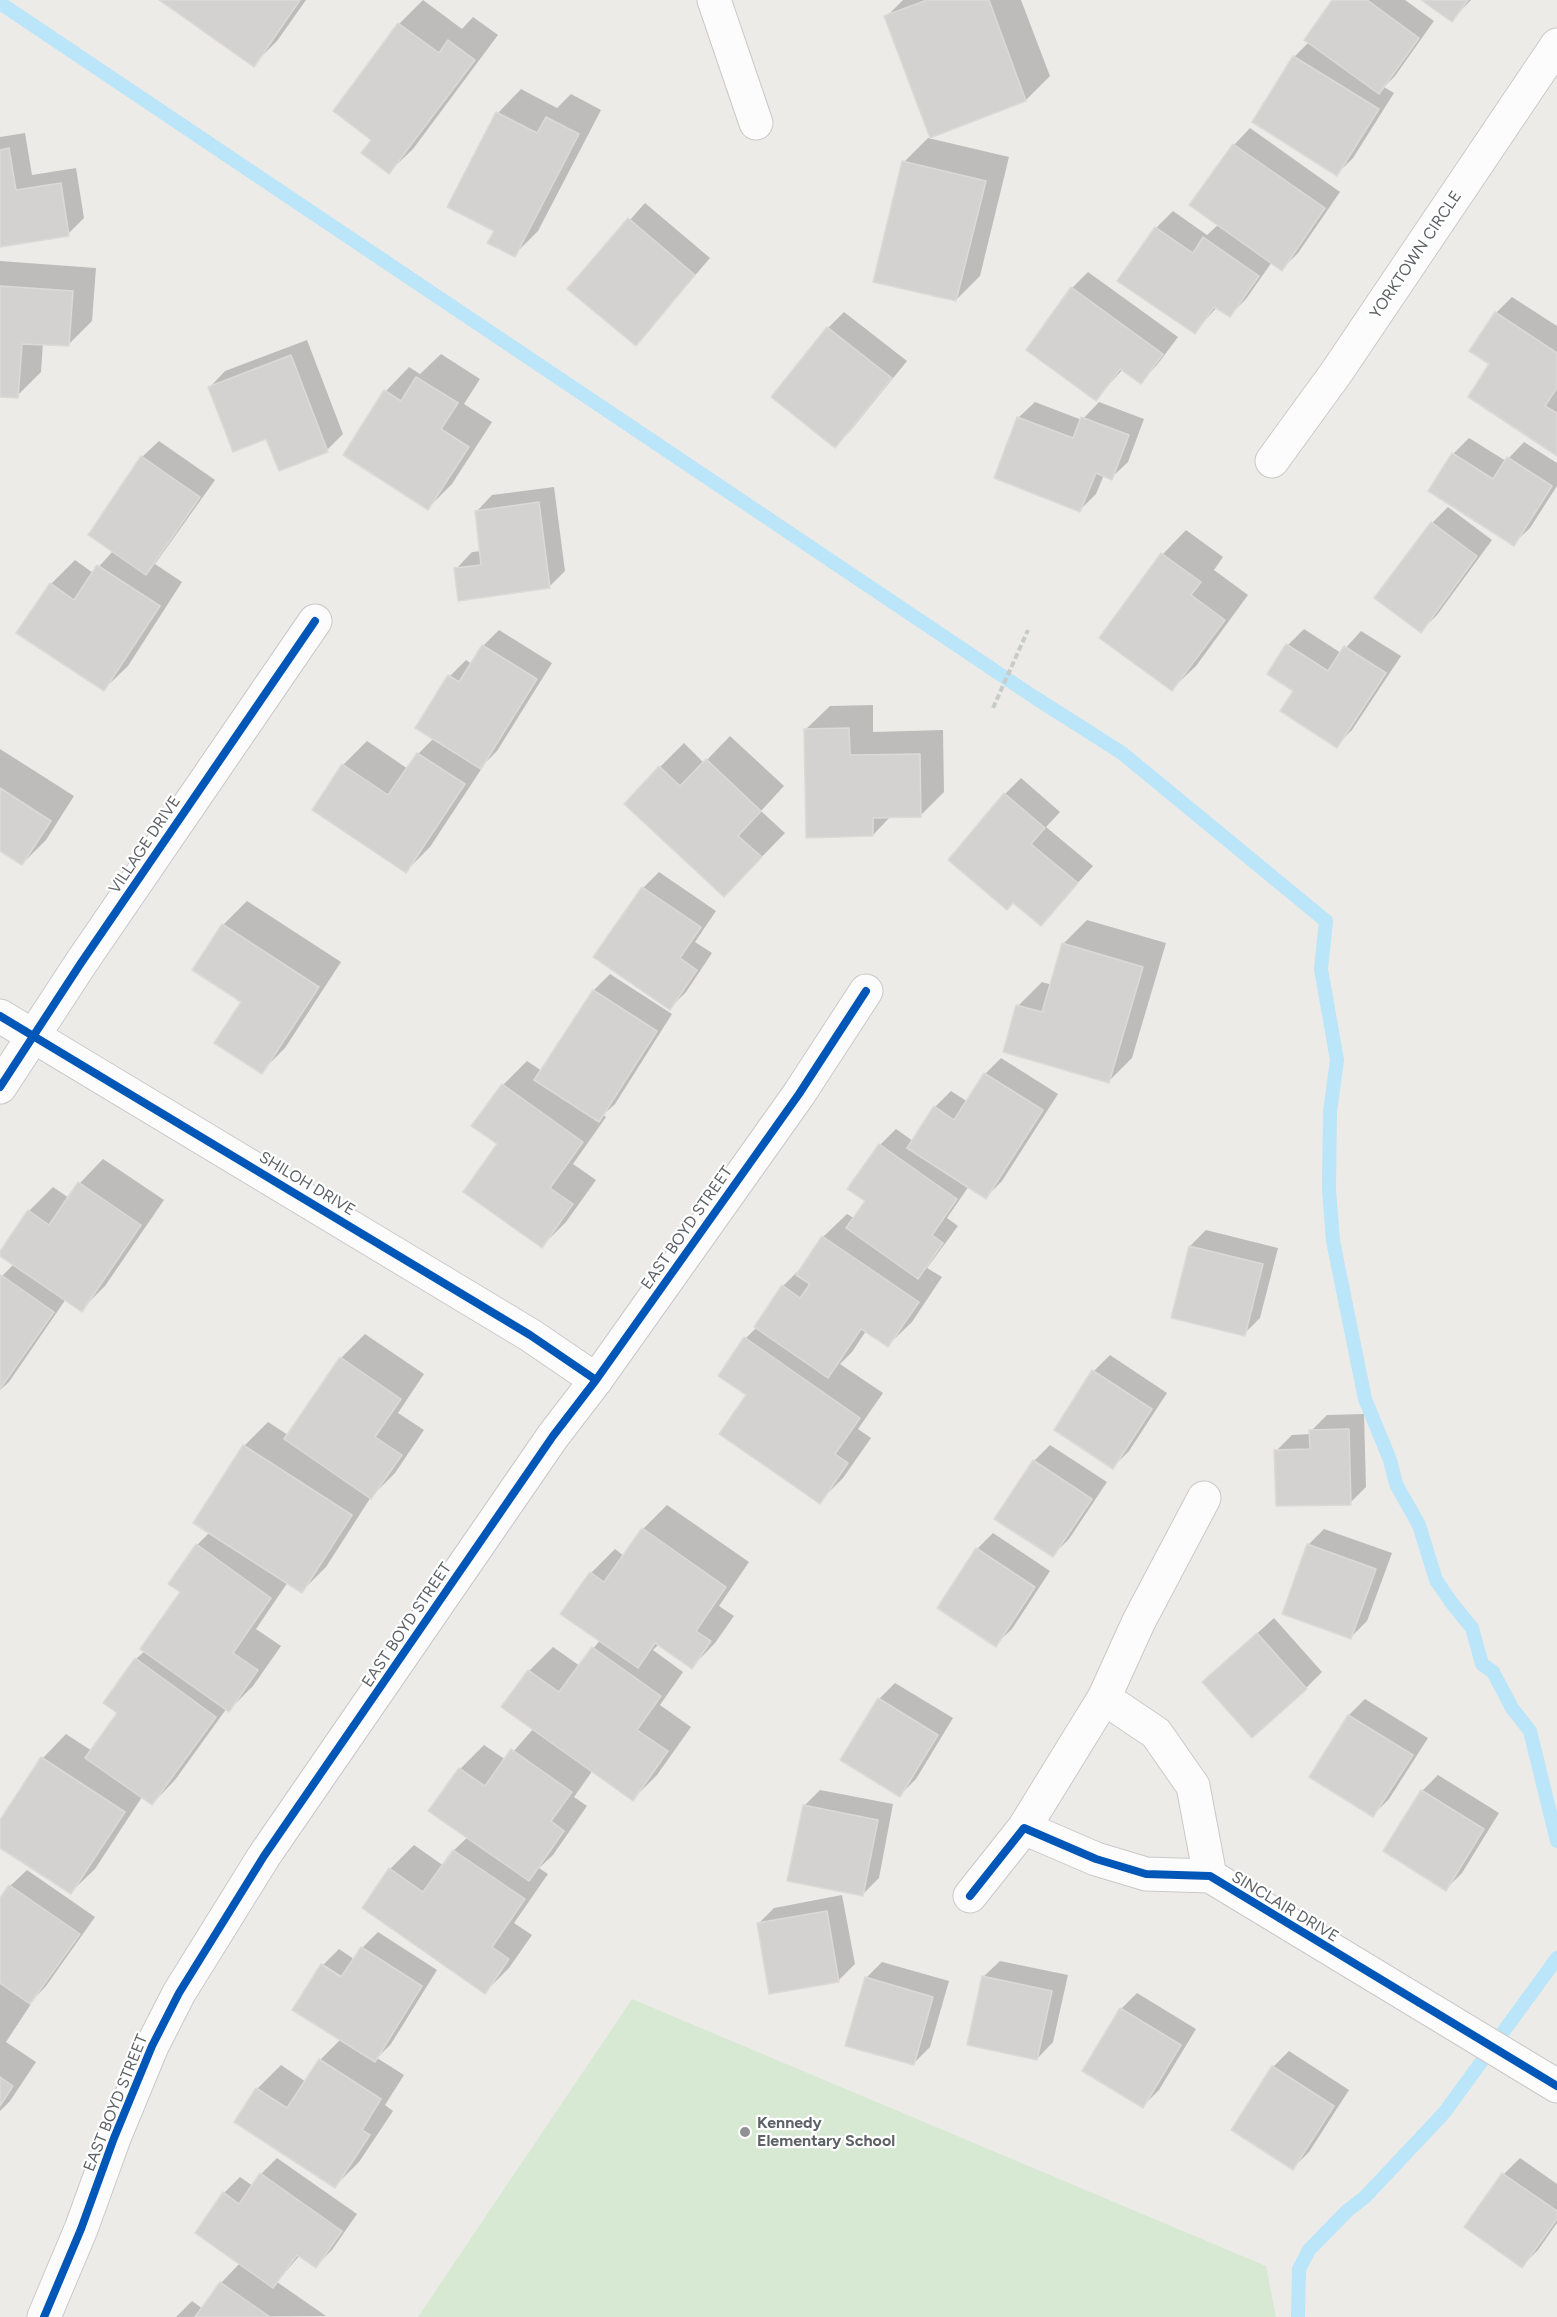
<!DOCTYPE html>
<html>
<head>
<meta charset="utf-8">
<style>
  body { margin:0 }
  canvas { display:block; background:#edebe8 }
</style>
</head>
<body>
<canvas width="1557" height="2317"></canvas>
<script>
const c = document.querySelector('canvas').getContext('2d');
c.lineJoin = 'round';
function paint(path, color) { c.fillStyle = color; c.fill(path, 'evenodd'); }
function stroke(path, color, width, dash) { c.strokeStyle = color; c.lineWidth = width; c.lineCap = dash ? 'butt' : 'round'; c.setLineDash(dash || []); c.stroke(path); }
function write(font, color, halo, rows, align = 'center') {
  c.font = font + ' Figtree,sans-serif'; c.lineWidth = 4.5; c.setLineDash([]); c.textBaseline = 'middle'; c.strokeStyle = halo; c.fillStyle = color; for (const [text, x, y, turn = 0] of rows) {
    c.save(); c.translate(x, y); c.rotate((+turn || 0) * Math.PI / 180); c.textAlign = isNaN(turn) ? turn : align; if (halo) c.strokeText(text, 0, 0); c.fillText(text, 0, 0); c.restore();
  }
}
paint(new Path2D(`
  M 632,1999 L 1266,2266 L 1276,2317 L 418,2317 Z`), '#d7e9d3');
paint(new Path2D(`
  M 162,0 L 306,0 L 277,41 L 253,65 Z
  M 423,0 L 462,29 L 473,17 L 498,35 L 413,149 L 389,172 L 373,139 L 335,110 L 399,24 Z
  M 903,0 L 1021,0 L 1050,76 L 1026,100 L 931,136 L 886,17 Z
  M 1333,0 L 1405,0 L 1434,21 L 1395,76 L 1384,87 L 1394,93 L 1353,158 L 1337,174 L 1294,57 L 1309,42 Z
  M 1424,0 L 1471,0 L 1452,20 Z
  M 521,89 L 557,108 L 571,94 L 601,110 L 538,231 L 514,255 L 496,230 L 498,113 Z
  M 1250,128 L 1340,192 L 1298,253 L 1282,269 L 1272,262 L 1246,299 L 1230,315 L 1217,307 L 1195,332 L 1120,281 L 1156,228 L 1173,211 L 1207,235 L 1219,224 L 1192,205 L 1234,145 Z
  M 25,133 L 32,175 L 76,168 L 84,218 L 68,234 L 0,246 L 0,137 Z
  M 928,138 L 1009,157 L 980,276 L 956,300 L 904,162 Z
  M 645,203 L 710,258 L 636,344 L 569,289 Z
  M 0,261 L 96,268 L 92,321 L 68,345 L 43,343 L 41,372 L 17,396 L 0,395 Z
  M 1088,272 L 1178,337 L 1157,365 L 1141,382 L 1123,369 L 1096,399 L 1072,288 Z
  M 1512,297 L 1557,326 L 1557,454 L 1491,364 L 1471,351 L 1496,313 Z
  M 844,312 L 907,361 L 851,430 L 835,446 L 773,396 L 828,328 Z
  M 307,340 L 343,434 L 327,450 L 209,388 L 225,371 Z
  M 441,354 L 480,379 L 464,404 L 492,422 L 452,484 L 428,508 L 386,391 L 409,367 L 420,374 Z
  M 1035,402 L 1082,420 L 1099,402 L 1144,419 L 1128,462 L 1111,478 L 1104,475 L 1096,494 L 1080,510 L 1018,418 Z
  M 1469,438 L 1506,461 L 1524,442 L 1557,463 L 1557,486 L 1530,528 L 1513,544 L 1453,454 Z
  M 159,441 L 215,480 L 155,564 L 182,582 L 128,666 L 104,689 L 51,584 L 75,560 L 93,573 L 113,551 L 142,457 Z
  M 554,487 L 565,571 L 549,587 L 456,569 L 472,552 L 481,551 L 476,512 L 492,495 Z
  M 1448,507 L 1492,540 L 1437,615 L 1421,631 L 1432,523 Z
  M 1186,530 L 1223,557 L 1214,570 L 1248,595 L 1196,666 L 1172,689 L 1101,638 L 1163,554 Z
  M 1304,629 L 1341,653 L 1361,631 L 1401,656 L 1352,730 L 1336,746 L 1295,691 L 1288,645 Z
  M 499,630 L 552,663 L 497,751 L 486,762 L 430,847 L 406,871 L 343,765 L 367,741 L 408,769 L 418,754 L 434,738 L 450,676 L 466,660 L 472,664 L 483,646 Z
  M 873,705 L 873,732 L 943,730 L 944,792 L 920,816 L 891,816 L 873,835 L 806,729 L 830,706 Z
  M 730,736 L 784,786 L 761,811 L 785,833 L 748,871 L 660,767 L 684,743 L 704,763 Z
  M 0,749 L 74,796 L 46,840 L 22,864 L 0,849 Z
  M 1021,778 L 1060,812 L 1046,827 L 1093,866 L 1041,924 L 1005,794 Z
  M 659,872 L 716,911 L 695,942 L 712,953 L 686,992 L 670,1008 L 643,888 Z
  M 247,901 L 341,962 L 285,1048 L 261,1072 L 243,1002 L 194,969 L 223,925 Z
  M 1087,920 L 1166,943 L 1132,1058 L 1108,1082 L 1018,1006 L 1042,982 L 1052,985 L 1063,944 Z
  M 610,974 L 672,1014 L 615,1104 L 603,1115 L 606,1117 L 573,1164 L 596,1180 L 566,1222 L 542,1246 L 503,1085 L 527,1061 L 542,1071 L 594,990 Z
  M 1001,1058 L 1058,1094 L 1002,1181 L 986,1197 L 969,1186 L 947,1218 L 958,1226 L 927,1268 L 942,1277 L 912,1322 L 888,1345 L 866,1331 L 852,1352 L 840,1364 L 883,1393 L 858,1429 L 871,1438 L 843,1478 L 819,1502 L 748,1395 L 746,1338 L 757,1327 L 783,1286 L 805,1264 L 823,1237 L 847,1214 L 854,1218 L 867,1201 L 880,1145 L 896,1129 L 913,1141 L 935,1107 L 951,1091 L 968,1102 L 985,1074 Z
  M 103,1159 L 164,1200 L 105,1286 L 81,1310 L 66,1299 L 9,1382 L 0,1390 L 0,1278 L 14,1264 L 0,1253 L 29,1211 L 53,1187 L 69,1198 L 80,1183 Z
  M 1206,1230 L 1278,1248 L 1260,1318 L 1244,1334 L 1190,1246 Z
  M 365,1334 L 424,1374 L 398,1413 L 424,1430 L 395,1473 L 371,1497 L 326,1567 L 302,1591 L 288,1582 L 256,1629 L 281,1646 L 253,1686 L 229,1710 L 227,1708 L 175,1780 L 152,1804 L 142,1797 L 95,1869 L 71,1892 L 0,1846 L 0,1823 L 43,1758 L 66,1734 L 92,1751 L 119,1713 L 136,1659 L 145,1651 L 182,1592 L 170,1584 L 197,1545 L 210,1532 L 195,1522 L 244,1446 L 268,1422 L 288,1435 L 341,1358 Z
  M 1110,1355 L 1167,1393 L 1129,1451 L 1113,1467 L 1094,1371 Z
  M 1364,1414 L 1366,1487 L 1350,1503 L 1276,1451 L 1292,1435 L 1311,1434 L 1311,1431 L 1327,1415 Z
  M 1050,1445 L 1107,1482 L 1069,1539 L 1053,1555 L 996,1518 L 1034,1461 Z
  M 667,1505 L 749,1562 L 719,1606 L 734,1616 L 715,1643 L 692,1667 L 659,1644 L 653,1650 L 683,1672 L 660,1705 L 691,1727 L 657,1775 L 633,1799 L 593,1770 L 574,1797 L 587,1806 L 553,1855 L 539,1868 L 548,1874 L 514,1923 L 532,1935 L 509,1968 L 485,1992 L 390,1869 L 414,1845 L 444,1866 L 454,1850 L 468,1837 L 460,1769 L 484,1745 L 506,1760 L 534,1728 L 529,1671 L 553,1647 L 580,1666 L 600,1640 L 591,1573 L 615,1549 L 624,1556 L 643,1529 Z
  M 1324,1529 L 1392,1553 L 1367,1621 L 1351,1637 L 1308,1545 Z
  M 993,1533 L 1050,1571 L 1012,1629 L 995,1645 L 977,1549 Z
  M 1274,1618 L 1322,1672 L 1306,1688 L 1204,1682 Z
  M 895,1683 L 953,1718 L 916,1779 L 900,1795 L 842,1759 L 879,1699 Z
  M 1365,1699 L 1428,1738 L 1389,1799 L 1373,1815 L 1311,1776 L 1349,1715 Z
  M 1438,1775 L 1499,1813 L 1462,1873 L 1446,1889 L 1422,1791 Z
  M 820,1790 L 893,1804 L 879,1878 L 863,1894 L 804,1806 Z
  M 27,1870 L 95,1917 L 46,1986 L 30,2003 L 31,2004 L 6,2042 L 36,2062 L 10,2101 L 0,2111 L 0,1901 L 10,1886 Z
  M 842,1895 L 855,1964 L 838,1981 L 758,1924 L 774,1908 Z
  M 378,1932 L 437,1970 L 391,2044 L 377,2058 L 404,2075 L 385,2105 L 393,2111 L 359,2162 L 335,2186 L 257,2089 L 281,2065 L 306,2082 L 320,2060 L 341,2039 L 323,1965 L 339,1949 L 354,1959 L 362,1948 ZM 324,1965 L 348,1980 L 347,1982 L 324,1968 Z
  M 1000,1961 L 1068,1975 L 1053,2042 L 1037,2059 L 983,1977 Z
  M 882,1962 L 949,1981 L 930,2047 L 913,2064 L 866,1978 Z
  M 1137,1993 L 1196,2029 L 1159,2090 L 1143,2106 L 1121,2009 Z
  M 1289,2051 L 1349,2090 L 1309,2152 L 1293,2168 L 1273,2067 Z
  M 277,2158 L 357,2214 L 332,2250 L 316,2266 L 300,2255 L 277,2282 L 326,2316 L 176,2317 L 192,2301 L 203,2309 L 221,2283 L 240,2263 L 224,2193 L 240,2177 L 253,2186 L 261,2174 Z
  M 1520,2158 L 1557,2184 L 1557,2223 L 1538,2250 L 1522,2266 L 1466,2227 L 1504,2174 Z`), '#0003');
stroke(new Path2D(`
  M 0,3 L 1034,697 L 1122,753 L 1326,921 L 1321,969 L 1337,1060 L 1330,1112 L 1329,1189 L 1333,1241 L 1365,1399 L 1390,1460 L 1396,1484 L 1419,1525 L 1436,1580 L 1451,1602 L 1472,1628 L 1482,1664 L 1493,1672 L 1512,1708 L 1530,1731 L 1557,1841
  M 1298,2317 L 1299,2269 L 1309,2250 L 1348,2210 L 1364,2198 L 1444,2113 L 1557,1958`), '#bbe5f8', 14);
const building = new Path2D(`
  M 159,0 L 300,0 L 254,67 Z
  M 927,0 L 989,0 L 1026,101 L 930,138 L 884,16 Z
  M 1332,0 L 1367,0 L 1419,38 L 1379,94 L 1304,40 Z
  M 1421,0 L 1468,0 L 1452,22 Z
  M 398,23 L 439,53 L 448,40 L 475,60 L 389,174 L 361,153 L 371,140 L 333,111 Z
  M 1293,56 L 1379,109 L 1337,176 L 1252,122 Z
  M 496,112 L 537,133 L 546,117 L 579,134 L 515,257 L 487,243 L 494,231 L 447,207 Z
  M 1233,144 L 1325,208 L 1282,271 L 1189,205 Z
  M 9,148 L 16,190 L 61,183 L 69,236 L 0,247 L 0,150 Z
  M 902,161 L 986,181 L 956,301 L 873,282 Z
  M 628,218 L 695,275 L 636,346 L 567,289 Z
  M 1155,227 L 1193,253 L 1203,237 L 1259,276 L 1230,317 L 1214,307 L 1195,334 L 1117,281 Z
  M 0,286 L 73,291 L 69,346 L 22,344 L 18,398 L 0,397 Z
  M 1071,287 L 1163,354 L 1141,384 L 1120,369 L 1096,401 L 1026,350 Z
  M 1495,312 L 1557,353 L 1557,388 L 1545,406 L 1557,413 L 1557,456 L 1468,397 L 1489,364 L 1469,351 Z
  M 827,327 L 892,378 L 835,448 L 771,397 Z
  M 291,355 L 328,452 L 279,471 L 266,439 L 233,452 L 208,387 Z
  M 416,377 L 458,403 L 441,429 L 469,447 L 428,510 L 343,455 L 384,390 L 401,401 Z
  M 1017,417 L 1073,438 L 1081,417 L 1129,435 L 1112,480 L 1096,473 L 1080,512 L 994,478 Z
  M 1452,453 L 1493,479 L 1507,457 L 1552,486 L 1514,546 L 1428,491 Z
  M 141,456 L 200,497 L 146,575 L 88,535 Z
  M 539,502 L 550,588 L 458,601 L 454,568 L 481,565 L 475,511 Z
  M 1431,522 L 1477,556 L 1421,633 L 1374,598 Z
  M 1161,553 L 1201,582 L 1191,595 L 1225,620 L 1172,691 L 1099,638 Z
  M 97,565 L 160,606 L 104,691 L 16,633 L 50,583 L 74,600 Z
  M 1286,644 L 1328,671 L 1344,646 L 1386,673 L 1337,748 L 1280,711 L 1293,691 L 1267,674 Z
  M 482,645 L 537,679 L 481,769 L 415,728 L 448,675 L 459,682 Z
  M 849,728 L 850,755 L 920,754 L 921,817 L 873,818 L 873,836 L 806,838 L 804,729 Z
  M 417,753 L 465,784 L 406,873 L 312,810 L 342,764 L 388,795 Z
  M 706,759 L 761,811 L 738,836 L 762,857 L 724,897 L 624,804 L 659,766 L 680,786 Z
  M 0,788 L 51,821 L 22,865 L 0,851 Z
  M 1004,793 L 1045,828 L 1031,844 L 1078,883 L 1041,926 L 1013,903 L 1007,910 L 948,860 Z
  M 642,887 L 701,927 L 680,958 L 697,970 L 670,1010 L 593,957 Z
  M 222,924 L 319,987 L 262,1074 L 214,1043 L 241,1002 L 192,970 Z
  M 1062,943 L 1143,967 L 1109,1083 L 1003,1052 L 1016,1005 L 1042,1012 Z
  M 593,990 L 657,1031 L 599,1122 L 534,1080 Z
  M 984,1073 L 1043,1110 L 986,1199 L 907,1148 L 934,1106 L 954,1120 Z
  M 502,1084 L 583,1142 L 550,1188 L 573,1204 L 542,1248 L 463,1192 L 497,1144 L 471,1126 Z
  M 879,1144 L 957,1199 L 932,1235 L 943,1243 L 918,1279 L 846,1228 L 865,1201 L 847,1189 Z
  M 78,1182 L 141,1225 L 82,1312 L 0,1256 L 0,1251 L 28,1210 L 49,1225 Z
  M 822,1236 L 919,1302 L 888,1347 L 861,1329 L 828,1378 L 754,1327 L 782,1285 L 800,1298 L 810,1284 L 796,1275 Z
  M 1189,1246 L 1263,1264 L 1245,1336 L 1171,1318 Z
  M 1,1275 L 54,1312 L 0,1389 L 0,1276 Z
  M 744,1337 L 860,1418 L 835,1454 L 848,1463 L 820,1504 L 719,1434 L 746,1395 L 718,1376 Z
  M 340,1357 L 401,1399 L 375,1437 L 402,1455 L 371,1499 L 284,1439 Z
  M 1092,1370 L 1152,1409 L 1113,1469 L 1054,1430 Z
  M 1349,1429 L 1351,1505 L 1276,1506 L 1274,1450 L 1310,1449 L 1309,1430 Z
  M 243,1445 L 352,1515 L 302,1593 L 193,1523 Z
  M 1033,1460 L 1092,1499 L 1053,1557 L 994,1519 Z
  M 642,1528 L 726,1587 L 696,1631 L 711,1641 L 692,1669 L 655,1643 L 638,1668 L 560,1614 L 590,1572 L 604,1582 Z
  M 196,1544 L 271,1598 L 233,1653 L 258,1670 L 229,1712 L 140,1649 L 180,1592 L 168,1584 Z
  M 1307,1544 L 1376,1569 L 1351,1639 L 1282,1614 Z
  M 976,1548 L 1035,1587 L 996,1647 L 937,1608 Z
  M 1257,1633 L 1307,1689 L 1252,1738 L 1202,1682 Z
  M 592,1647 L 661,1696 L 637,1730 L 668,1751 L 633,1801 L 501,1707 L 528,1670 L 559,1692 Z
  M 135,1658 L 216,1717 L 152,1805 L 85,1758 L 117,1713 L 103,1703 Z
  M 878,1698 L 938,1735 L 900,1797 L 840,1760 Z
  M 1348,1715 L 1413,1755 L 1373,1817 L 1309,1777 Z
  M 511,1749 L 572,1792 L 551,1821 L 564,1831 L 529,1881 L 428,1811 L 459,1768 L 485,1786 Z
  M 41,1757 L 125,1812 L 71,1894 L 0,1848 L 0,1820 Z
  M 1421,1790 L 1484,1829 L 1446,1891 L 1383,1851 Z
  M 803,1805 L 878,1820 L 863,1896 L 787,1881 Z
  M 453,1850 L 525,1899 L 492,1947 L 509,1959 L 485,1994 L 362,1908 L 389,1868 L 423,1892 Z
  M 9,1885 L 80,1934 L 30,2004 L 0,1983 L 0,1898 Z
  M 827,1911 L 839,1982 L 769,1994 L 757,1923 Z
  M 361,1947 L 422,1986 L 375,2062 L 292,2010 L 321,1964 L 341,1977 Z
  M 982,1976 L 1052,1991 L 1037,2060 L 967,2045 Z
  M 865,1977 L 933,1997 L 914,2065 L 845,2046 Z
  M 1120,2008 L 1181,2045 L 1143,2108 L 1082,2071 Z
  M 319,2059 L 381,2099 L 362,2130 L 370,2135 L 335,2188 L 234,2122 L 256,2088 L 287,2108 Z
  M 1272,2066 L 1334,2106 L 1293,2170 L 1231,2130 Z
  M 0,2077 L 13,2086 L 0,2106 Z
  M 260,2173 L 342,2231 L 316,2268 L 297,2255 L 273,2288 L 195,2233 L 223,2192 L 239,2204 Z
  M 1502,2173 L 1557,2211 L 1557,2219 L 1522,2268 L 1464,2227 Z
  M 220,2282 L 270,2317 L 195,2317 Z`);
paint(building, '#d4d2d1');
stroke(building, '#dcdad7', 1.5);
const street = new Path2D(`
  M 714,0 L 756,123
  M 1272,461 L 1336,373 L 1557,45
  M 0,1087 L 81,963 L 315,621
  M 1204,1498 L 1139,1621 L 1104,1698 L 1156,1733 L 1193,1786 L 1210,1876
  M 1024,1828 L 1104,1698
  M 970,1896 L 1024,1828 L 1096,1859 L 1146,1874 L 1210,1876 L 1557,2086
  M 44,2317 L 81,2229 L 114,2138 L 152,2046 L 179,1993 L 264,1856 L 553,1436 L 596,1380 L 799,1094 L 866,991`);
const secondary = new Path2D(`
  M 0,1016 L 530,1335 L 596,1380`);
stroke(street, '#c9c9c9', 35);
stroke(secondary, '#c8c9c9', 35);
stroke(new Path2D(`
  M 993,708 L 1028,630`), '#c7ccc9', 4, [6, 3]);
stroke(street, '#fcfcfc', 33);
stroke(secondary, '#fcfcfc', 33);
stroke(new Path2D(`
  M 0,1016 L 530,1335 L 596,1380
  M 0,1087 L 81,963 L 315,621
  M 970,1896 L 1024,1828 L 1096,1859 L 1146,1874 L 1210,1876 L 1557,2086
  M 44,2317 L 81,2229 L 114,2138 L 152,2046 L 179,1993 L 264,1856 L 553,1436 L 596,1380 L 799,1094 L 866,991`), '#0057b8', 8);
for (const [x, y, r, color] of [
  [745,2132,6,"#8f9294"]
]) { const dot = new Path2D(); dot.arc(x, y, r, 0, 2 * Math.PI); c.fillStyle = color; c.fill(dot); stroke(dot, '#fff', 2); }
write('16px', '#5d6266', '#fff', [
  ["YORKTOWN CIRCLE",1416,255,-56],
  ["VILLAGE DRIVE",145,845,-56],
  ["SHILOH DRIVE",307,1184,31],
  ["EAST BOYD STREET",687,1228,-55],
  ["EAST BOYD STREET",407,1625,-56],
  ["SINCLAIR DRIVE",1285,1907,31],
  ["EAST BOYD STREET",116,2103,-68]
]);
write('bold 16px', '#5d6266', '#fff', [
  ["Kennedy",757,2123],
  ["Elementary School",757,2141]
], 'left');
</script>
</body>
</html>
